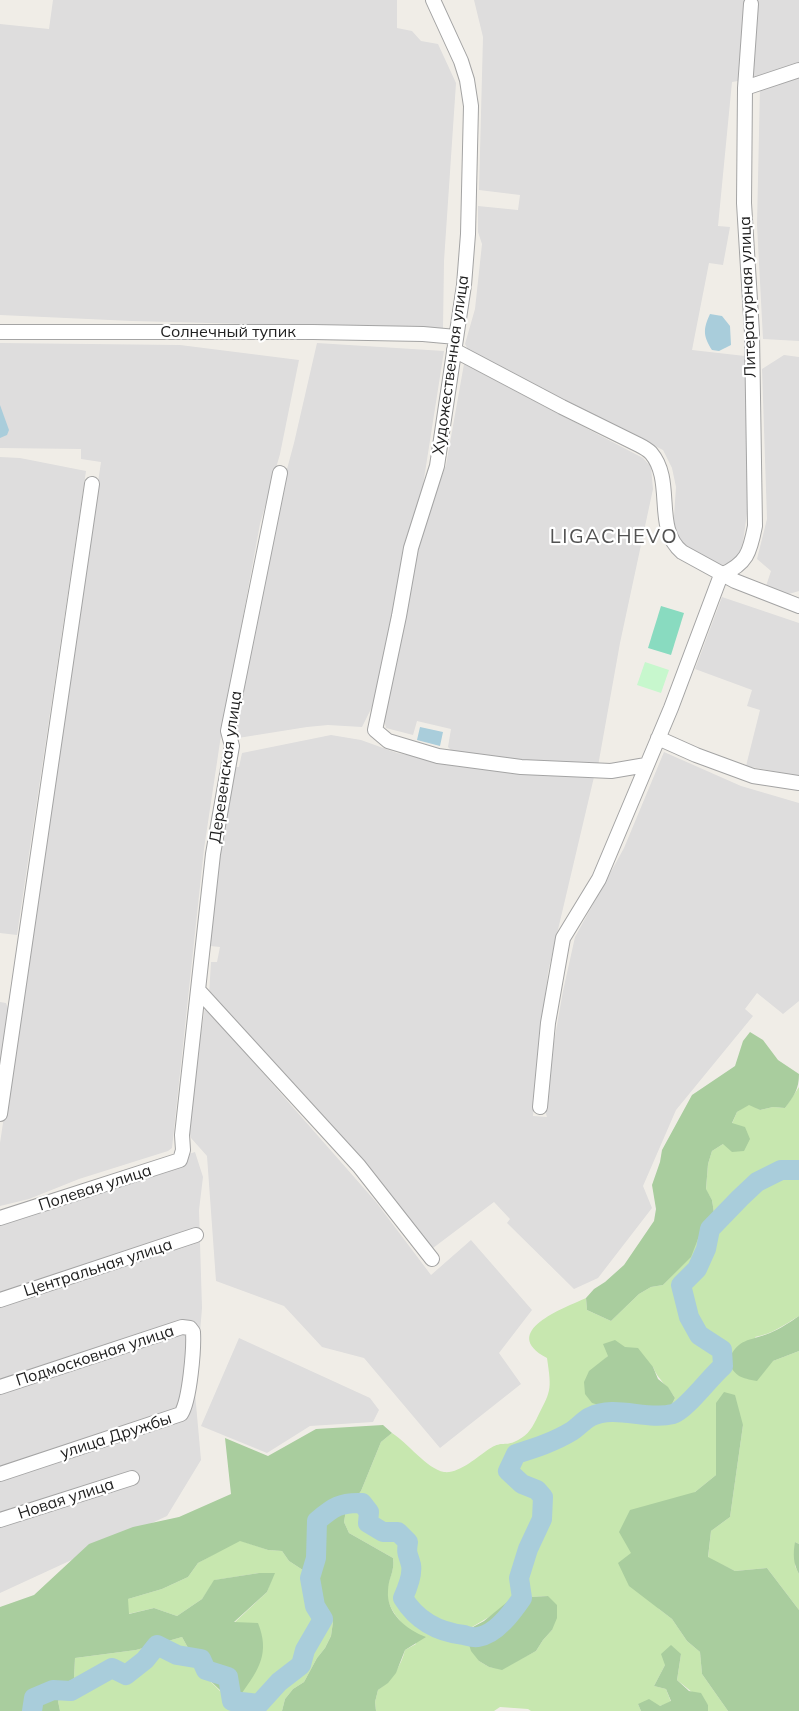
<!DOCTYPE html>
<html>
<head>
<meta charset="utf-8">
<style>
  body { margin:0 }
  canvas { display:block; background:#f0ede7 }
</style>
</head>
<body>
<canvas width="799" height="1711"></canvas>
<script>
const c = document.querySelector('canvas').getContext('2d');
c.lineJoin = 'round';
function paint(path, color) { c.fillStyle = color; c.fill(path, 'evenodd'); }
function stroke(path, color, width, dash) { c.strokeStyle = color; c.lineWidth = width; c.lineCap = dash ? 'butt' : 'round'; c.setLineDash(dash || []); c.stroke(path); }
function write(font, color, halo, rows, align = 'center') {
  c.font = font + ' Mulish,sans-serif'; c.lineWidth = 4.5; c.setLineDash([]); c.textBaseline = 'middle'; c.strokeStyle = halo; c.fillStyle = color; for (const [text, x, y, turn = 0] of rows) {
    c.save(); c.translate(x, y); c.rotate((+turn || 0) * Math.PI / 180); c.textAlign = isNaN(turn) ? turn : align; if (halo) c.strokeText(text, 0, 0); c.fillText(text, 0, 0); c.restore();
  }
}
paint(new Path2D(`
  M 53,0 L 397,0 L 397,28 L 412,31 L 421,41 L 438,44 L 456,83 L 444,261 L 443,329 L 132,321 L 0,315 L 0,24 L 49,29 Z
  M 474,0 L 799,0 L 799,65 L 762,77 L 732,82 L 718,226 L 730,227 L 723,265 L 709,263 L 692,350 L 745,356 L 749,499 L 743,542 L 738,556 L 730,562 L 723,565 L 714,564 L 681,545 L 673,531 L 676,487 L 672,468 L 663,450 L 470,353 L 465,344 L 475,309 L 482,244 L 478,232 L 478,206 L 518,210 L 520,195 L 479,190 L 483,37 Z
  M 799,75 L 799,341 L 763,339 L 757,225 L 760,87 Z
  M 0,343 L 180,345 L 299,360 L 280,454 L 260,524 L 220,742 L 204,849 L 172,1148 L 168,1151 L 79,1179 L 29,1199 L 0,1206 L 0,1143 L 101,462 L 81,459 L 81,449 L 0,448 Z
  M 317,343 L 444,351 L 421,498 L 406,538 L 384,665 L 374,703 L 362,727 L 328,725 L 307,727 L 238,738 L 232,732 L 275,514 L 294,443 Z
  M 784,355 L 799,357 L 799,591 L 782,596 L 765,589 L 771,571 L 757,559 L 767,519 L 762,369 Z
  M 464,364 L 643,458 L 651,467 L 653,489 L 620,643 L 598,766 L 456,755 L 448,747 L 451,729 L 417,721 L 413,735 L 386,728 L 383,715 L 413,569 L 426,520 L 446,465 Z
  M 0,457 L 20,458 L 86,471 L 17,935 L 0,933 Z
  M 722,597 L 799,623 L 799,776 L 746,766 L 760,710 L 747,706 L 752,690 L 695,669 Z
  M 331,735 L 361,740 L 397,753 L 459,765 L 594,777 L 548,972 L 533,1116 L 547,1117 L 543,1104 L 563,991 L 575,937 L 624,848 L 664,752 L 741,786 L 799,803 L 799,1001 L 783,1014 L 757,993 L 745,1009 L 753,1016 L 676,1110 L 643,1186 L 652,1208 L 598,1278 L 574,1289 L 507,1223 L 510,1219 L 494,1202 L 433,1248 L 343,1139 L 209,995 L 211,962 L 217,962 L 220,947 L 210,946 L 214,882 L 235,767 L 239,767 L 242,753 Z
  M 0,1002 L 6,1003 L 10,1014 L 0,1072 Z
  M 205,1007 L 376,1202 L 431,1275 L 471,1240 L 532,1310 L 499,1353 L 521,1384 L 440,1448 L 364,1358 L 322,1347 L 284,1306 L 216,1281 L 207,1156 L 191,1138 L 187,1125 Z
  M 195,1152 L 203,1177 L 199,1210 L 202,1308 L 195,1393 L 201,1460 L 167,1516 L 0,1593 L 0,1213 Z
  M 239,1338 L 370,1398 L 379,1410 L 373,1422 L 310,1426 L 267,1453 L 201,1426 Z`), '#dedddd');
paint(new Path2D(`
  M 799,1087 L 799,1316 C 784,1325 772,1334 755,1337 L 773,1361 L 799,1351 L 799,1544 L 795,1542 L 795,1566 L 799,1574 L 799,1610 L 767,1568 L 735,1571 L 708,1558 L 711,1531 L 730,1517 L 743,1425 L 716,1403 L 716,1475 L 695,1492 L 631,1553 L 659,1609 L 672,1619 L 687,1641 L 700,1652 L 702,1674 L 728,1711 L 708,1711 L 708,1705 L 677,1680 L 681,1654 L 665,1665 L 654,1686 L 666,1689 L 671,1702 L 660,1706 L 638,1704 L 641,1711 L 531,1711 L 528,1709 L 500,1707 L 494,1711 L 376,1711 L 375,1702 L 378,1690 C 392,1680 401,1666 405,1650 L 416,1644 L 413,1632 C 401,1624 387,1608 387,1592 C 388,1578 395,1572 393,1558 L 349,1533 L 344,1522 L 346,1510 L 361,1491 L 381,1442 L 392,1433 C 407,1442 427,1469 444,1472 C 459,1474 477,1457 489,1449 C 501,1441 504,1446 514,1442 C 526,1437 531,1430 536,1420 C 551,1390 552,1392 547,1358 C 498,1332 564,1308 586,1298 L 587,1310 L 611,1321 L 639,1294 L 651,1287 L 663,1285 L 690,1257 L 700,1234 L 710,1225 L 714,1213 L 712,1200 L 706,1190 L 708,1164 L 712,1151 L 723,1144 L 737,1112 L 749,1104 L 760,1110 L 773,1107 L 785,1108 ZM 608,1356 L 653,1367 C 658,1380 668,1386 675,1398 L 669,1410 L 629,1407 L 617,1410 L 600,1364 ZM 548,1596 L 552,1630 L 543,1640 L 536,1651 L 502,1669 L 489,1667 L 479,1661 L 472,1627 L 494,1614 L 512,1598 Z
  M 239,1540 L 268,1550 L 282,1551 L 289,1561 L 309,1574 L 320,1599 L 328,1609 L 333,1622 L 331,1636 L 325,1648 L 317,1658 L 304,1682 L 293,1689 L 285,1699 L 282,1711 L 60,1711 L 58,1701 L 74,1678 L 75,1658 L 136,1650 L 182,1637 L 202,1673 L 220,1691 L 242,1693 L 234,1623 L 267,1592 L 274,1573 L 259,1573 L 215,1580 L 202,1599 L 177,1616 L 154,1608 L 128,1614 L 128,1599 L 162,1589 L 188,1577 L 198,1563 Z`), '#c7e7af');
paint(new Path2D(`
  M 750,1032 L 763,1040 L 778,1060 L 799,1074 C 799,1089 794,1096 785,1108 L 773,1107 L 760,1110 L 749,1105 L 737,1112 L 732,1123 L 745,1127 L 750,1139 L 744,1151 L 732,1152 L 723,1144 L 712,1151 L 708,1164 L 706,1189 L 712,1200 L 714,1213 L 710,1225 L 700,1234 L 691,1257 L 663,1285 L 651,1287 L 639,1294 L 611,1321 L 587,1310 L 586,1298 L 594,1289 L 605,1282 L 624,1265 L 654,1221 L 656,1209 L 652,1185 L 660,1162 L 662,1150 L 692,1095 L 735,1066 L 743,1041 Z
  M 799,1316 L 799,1351 L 773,1361 L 757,1381 C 741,1378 735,1377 728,1361 C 739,1337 748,1342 770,1333 C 780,1329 790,1322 799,1316 Z
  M 615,1340 L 625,1347 L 638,1348 L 653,1367 L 658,1379 L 668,1387 L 675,1398 L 669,1410 L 629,1407 L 617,1410 L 592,1403 L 585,1394 L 584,1382 L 589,1371 L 608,1356 L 603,1344 Z
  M 724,1392 L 735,1395 L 743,1425 L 730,1517 L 711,1531 L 708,1557 L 735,1571 L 767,1568 L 799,1610 L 799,1711 L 728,1711 L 702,1674 L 700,1652 L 687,1641 L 672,1619 L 629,1586 L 618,1563 L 631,1553 L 619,1532 L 630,1510 L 695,1492 L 716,1475 L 716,1403 Z
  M 383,1425 L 392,1433 L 381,1442 L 361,1491 L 346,1510 L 344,1522 L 349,1533 L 393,1558 C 395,1572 388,1578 388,1591 C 386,1613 407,1630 426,1637 L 405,1650 L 396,1673 L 388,1683 L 378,1690 L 375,1702 L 376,1711 L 282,1711 L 285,1699 L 293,1689 L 304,1682 L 317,1658 L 325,1648 L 331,1636 L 333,1622 L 328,1609 L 320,1599 L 309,1574 L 289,1561 L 282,1551 L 268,1550 L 240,1541 L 198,1563 L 188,1577 L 162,1589 L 128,1599 L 129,1614 L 154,1608 L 177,1616 L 202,1599 L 214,1580 L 259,1573 L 275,1573 L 267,1592 L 234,1622 L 258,1623 C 270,1653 259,1669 242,1693 L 221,1691 L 202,1673 L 182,1637 L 136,1650 L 75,1658 L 74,1678 L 58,1701 L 60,1711 L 0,1711 L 0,1607 L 34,1595 L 89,1544 L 133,1527 L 179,1517 L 231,1494 L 225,1438 L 268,1456 L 316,1429 Z
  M 795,1542 L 799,1544 L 799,1574 C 793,1563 793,1554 795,1542 Z
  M 548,1596 L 557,1605 L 557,1618 L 552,1630 L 543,1640 L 536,1651 L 502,1670 L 489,1667 L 479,1661 L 471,1651 L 467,1638 L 473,1627 L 484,1621 L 512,1598 Z
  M 671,1645 L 681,1654 L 677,1680 L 689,1691 L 701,1693 L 708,1705 L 708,1711 L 641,1711 L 638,1704 L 649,1699 L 660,1706 L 671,1701 L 666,1689 L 654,1686 L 665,1665 L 661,1654 Z`), '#a9cd9e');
paint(new Path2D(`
  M 645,662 L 669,670 L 661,693 L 637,685 Z`), '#c7f7cd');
paint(new Path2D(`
  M 661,606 L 684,613 L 671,655 L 648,648 Z`), '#89dbc0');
paint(new Path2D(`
  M 710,314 L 722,316 L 730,326 L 731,345 L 719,351 L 712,350 C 703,336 703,329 710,314 Z
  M 0,405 L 9,430 L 7,435 L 0,438 Z
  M 420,727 L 443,732 L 440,746 L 417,740 Z`), '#a9cddb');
stroke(new Path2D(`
  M 32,1711 L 34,1698 L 53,1690 L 71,1691 L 112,1668 L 126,1675 L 145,1660 L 157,1645 L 177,1655 L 201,1659 L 206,1670 L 228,1677 L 232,1701 L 259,1704 L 279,1682 L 301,1665 L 305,1650 L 323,1619 L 315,1606 L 310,1578 L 316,1558 L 317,1521 C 333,1507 341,1502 362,1503 L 369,1512 L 368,1523 L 383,1532 L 398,1532 L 408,1542 C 406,1555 408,1553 411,1565 C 413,1575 407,1589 403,1598 C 417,1621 438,1632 464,1635 C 468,1636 474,1638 478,1637 C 496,1635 513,1611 522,1598 L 519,1578 L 528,1549 L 542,1519 L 543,1497 L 537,1490 L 522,1484 L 508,1471 L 516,1454 C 535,1448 554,1442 572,1431 C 578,1427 583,1421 590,1417 C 615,1404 646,1421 673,1414 C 686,1410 710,1377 723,1366 L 722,1350 L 699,1335 L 689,1317 L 681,1285 L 697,1269 L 706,1249 L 710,1229 L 740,1198 L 757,1182 L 781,1170 L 799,1170`), '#a9cddb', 20);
const minor = new Path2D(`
  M 433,0 L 461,61 L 467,80 L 471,106 L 468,234 L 464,285 L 437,466 L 411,548 L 399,616 L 375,730 L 388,741 L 438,756 L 521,767 L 611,771 L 646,765
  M 745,88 L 799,70
  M 0,332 L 313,332 L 423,334 L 456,337
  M 454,350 L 562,407 L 639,445 C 643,447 648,450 651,453 C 675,481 653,528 682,552 L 735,581 L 799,606
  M 658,738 L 696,755 L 753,776 L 799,783
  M 199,991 L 359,1166 L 432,1259
  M 540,1107 L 548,1023 L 563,938 L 599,879 L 671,708 L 721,575 C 747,564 750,552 755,526 L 752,333 L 744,203 L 745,88 L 751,4
  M 0,1114 L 92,484
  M 0,1218 L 180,1160 L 183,1150 L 182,1135 L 213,854 L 232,746 L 228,731 L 280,473
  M 0,1300 L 196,1235
  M 0,1387 L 182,1327 L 190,1328 L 193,1332 C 194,1348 190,1400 181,1414 L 0,1474
  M 0,1520 L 132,1478`);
stroke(minor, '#a4a4a4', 16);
stroke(minor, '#fff', 14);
write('16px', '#202020', '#fff', [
  ["Литературная улица",748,297,-92],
  ["Солнечный тупик",228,332],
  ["Художественная улица",451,365,-82],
  ["Деревенская улица",226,767,-82],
  ["Полевая улица",95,1188,-18],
  ["Центральная улица",98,1268,-18],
  ["Подмосковная улица",95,1356,-18],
  ["улица Дружбы",116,1436,-18],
  ["Новая улица",66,1499,-18]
]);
c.letterSpacing = '1.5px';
write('20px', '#535353', '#fff', [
  ["LIGACHEVO",614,537]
]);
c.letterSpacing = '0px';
</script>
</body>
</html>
